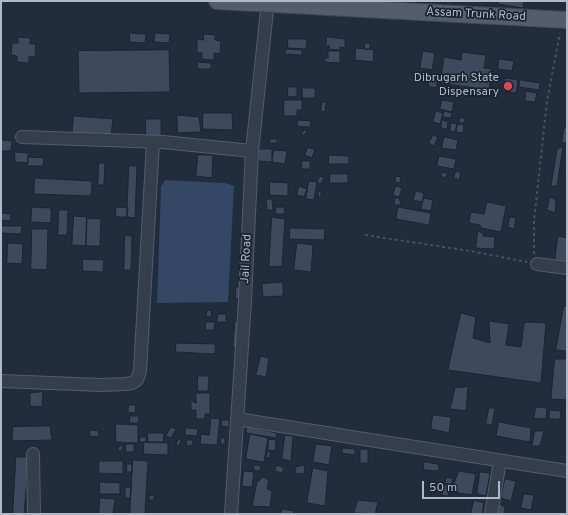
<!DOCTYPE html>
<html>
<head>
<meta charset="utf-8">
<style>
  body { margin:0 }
  #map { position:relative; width:568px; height:515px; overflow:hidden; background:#212c3d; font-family:Overpass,sans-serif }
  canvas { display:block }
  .frame { position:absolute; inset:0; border:2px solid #b0b9c9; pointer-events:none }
  .scale { position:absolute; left:422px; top:481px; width:78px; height:18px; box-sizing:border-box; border:2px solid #b0b9c9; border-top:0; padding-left:5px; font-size:12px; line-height:14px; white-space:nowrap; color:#b0b9c9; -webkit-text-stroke:3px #1a2332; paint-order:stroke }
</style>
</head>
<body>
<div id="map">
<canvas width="568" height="515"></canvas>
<div class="frame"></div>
<div class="scale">50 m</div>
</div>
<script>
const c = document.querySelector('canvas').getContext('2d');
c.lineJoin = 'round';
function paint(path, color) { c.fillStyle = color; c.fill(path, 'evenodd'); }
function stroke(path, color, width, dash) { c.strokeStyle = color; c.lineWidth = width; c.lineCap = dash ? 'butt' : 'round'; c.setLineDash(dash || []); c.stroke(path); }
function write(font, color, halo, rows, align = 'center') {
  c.font = font + ' Overpass,sans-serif'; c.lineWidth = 3.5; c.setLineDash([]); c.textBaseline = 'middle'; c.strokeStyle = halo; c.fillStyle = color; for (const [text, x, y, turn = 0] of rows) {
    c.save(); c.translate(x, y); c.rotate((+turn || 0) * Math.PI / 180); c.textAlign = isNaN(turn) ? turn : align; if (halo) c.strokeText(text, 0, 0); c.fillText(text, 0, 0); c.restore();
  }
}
paint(new Path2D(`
  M 165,180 L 225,183 L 234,186 L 228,302 L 157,303 L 161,187 Z`), '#344765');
const building = new Path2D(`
  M 499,1 L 524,1 L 523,8 L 498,4 Z
  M 130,33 L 146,34 L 145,43 L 130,42 Z
  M 155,33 L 170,34 L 169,43 L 154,42 Z
  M 204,34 L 215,35 L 215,40 L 221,41 L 220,54 L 214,53 L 214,60 L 202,59 L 202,53 L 197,52 L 197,39 L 203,40 Z
  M 18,37 L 30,38 L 30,44 L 36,44 L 35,57 L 29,56 L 29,63 L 17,62 L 17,56 L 11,55 L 12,43 L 18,43 Z
  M 327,37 L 345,39 L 345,48 L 340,47 L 340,50 L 328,49 L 330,46 L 326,46 Z
  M 288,39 L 307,39 L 306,49 L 288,48 Z
  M 365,43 L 370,43 L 370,49 L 365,49 Z
  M 356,48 L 374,50 L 373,62 L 355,60 Z
  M 286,49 L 302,50 L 302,55 L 285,54 Z
  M 169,50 L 170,92 L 79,93 L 78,51 Z
  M 328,51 L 340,51 L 340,63 L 324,62 L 325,58 L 328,58 Z
  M 423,51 L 435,53 L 432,70 L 420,68 Z
  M 462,52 L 486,55 L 484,68 L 492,69 L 489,90 L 440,83 L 444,57 L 461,60 Z
  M 499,59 L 514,61 L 512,71 L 498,69 Z
  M 198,62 L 211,63 L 211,69 L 198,69 Z
  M 431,76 L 438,78 L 436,88 L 428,86 Z
  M 505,78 L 518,80 L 516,93 L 503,91 Z
  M 520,80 L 540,83 L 539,90 L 519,87 Z
  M 288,87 L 297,87 L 297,96 L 288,97 Z
  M 302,88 L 315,88 L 315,98 L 303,98 Z
  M 449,90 L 454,92 L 451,97 L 447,94 Z
  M 526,91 L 537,93 L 535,102 L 525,101 Z
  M 284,100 L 302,100 L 302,110 L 297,110 L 297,116 L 284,116 Z
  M 442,100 L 454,102 L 452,112 L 440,109 Z
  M 322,102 L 326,102 L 325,112 L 321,111 Z
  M 436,111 L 443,113 L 440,124 L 433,122 Z
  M 444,111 L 452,113 L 451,118 L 443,117 Z
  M 203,113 L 232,113 L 233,130 L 203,129 Z
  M 177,115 L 199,117 L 201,132 L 178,133 Z
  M 74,116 L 113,119 L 111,136 L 72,134 Z
  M 460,118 L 465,118 L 464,123 L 459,123 Z
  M 146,119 L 161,119 L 161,137 L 146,137 Z
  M 298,120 L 311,121 L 310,127 L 297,126 Z
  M 442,120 L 448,122 L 447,129 L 441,128 Z
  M 451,123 L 457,124 L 455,132 L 450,131 Z
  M 458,124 L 464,125 L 463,133 L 456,132 Z
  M 564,128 L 567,128 L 567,143 L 562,143 Z
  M 304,130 L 307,131 L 304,136 L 302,134 Z
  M 433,135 L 438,137 L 434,146 L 429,143 Z
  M 444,137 L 458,140 L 456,150 L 442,148 Z
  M 270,139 L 277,139 L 277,143 L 270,143 Z
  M 1,140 L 12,141 L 11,151 L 1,151 Z
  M 308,147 L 315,150 L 312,158 L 305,155 Z
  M 563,147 L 557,186 L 551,186 L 557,149 Z
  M 259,149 L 272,149 L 272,162 L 259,161 Z
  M 274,150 L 287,151 L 285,164 L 272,162 Z
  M 15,152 L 28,153 L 28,163 L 15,162 Z
  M 198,155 L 213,155 L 212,178 L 196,176 Z
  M 329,155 L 349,156 L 349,164 L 329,164 Z
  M 439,156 L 456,159 L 454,169 L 437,166 Z
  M 28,157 L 44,158 L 43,166 L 28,166 Z
  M 302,161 L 310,161 L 310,169 L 302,169 Z
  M 99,163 L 105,163 L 104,185 L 98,185 Z
  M 129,166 L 137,166 L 135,218 L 127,217 Z
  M 456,171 L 461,173 L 459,180 L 454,178 Z
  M 443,172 L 447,174 L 445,178 L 441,176 Z
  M 330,174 L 348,174 L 348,183 L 330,183 Z
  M 320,176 L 324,178 L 321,184 L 317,182 Z
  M 396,176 L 401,177 L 400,183 L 395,182 Z
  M 35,178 L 92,181 L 91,196 L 34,194 Z
  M 309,181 L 317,182 L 314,200 L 306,199 Z
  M 270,182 L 288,183 L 288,196 L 270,195 Z
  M 299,186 L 307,189 L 304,197 L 297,195 Z
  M 396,186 L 402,188 L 399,197 L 393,195 Z
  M 318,191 L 321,191 L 321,197 L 319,197 Z
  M 416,191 L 424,193 L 422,202 L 413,200 Z
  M 550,197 L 556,200 L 555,213 L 547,210 Z
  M 399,198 L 401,204 L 395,206 L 394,199 Z
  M 424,198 L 433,200 L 431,211 L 421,209 Z
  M 267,199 L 272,199 L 273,210 L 267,210 Z
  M 487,202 L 506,206 L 501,232 L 481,228 L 480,225 L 469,223 L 471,212 L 484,214 Z
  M 32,207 L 51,208 L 51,223 L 31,222 Z
  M 116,207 L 128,208 L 127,217 L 116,217 Z
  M 276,207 L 285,207 L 284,214 L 276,214 Z
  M 398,207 L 431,213 L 429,225 L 396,219 Z
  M 59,210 L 68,210 L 67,235 L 58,235 Z
  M 1,213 L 11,214 L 10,221 L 1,220 Z
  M 74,216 L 87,217 L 86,246 L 72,245 Z
  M 272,217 L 285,219 L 282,266 L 269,267 Z
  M 510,217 L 516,218 L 514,229 L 508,227 Z
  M 87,218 L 101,219 L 100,246 L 86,246 Z
  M 1,226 L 22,226 L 21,234 L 1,233 Z
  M 290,228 L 325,229 L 324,240 L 290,239 Z
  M 32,229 L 48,229 L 47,270 L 31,269 Z
  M 478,231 L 483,233 L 483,236 L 495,237 L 494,249 L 476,248 Z
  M 125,235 L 132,236 L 131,270 L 124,270 Z
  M 558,236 L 567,238 L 567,262 L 555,260 Z
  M 8,243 L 23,244 L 22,264 L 7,263 Z
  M 297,243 L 313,245 L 311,272 L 294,270 Z
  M 83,259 L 104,260 L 103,272 L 83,271 Z
  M 283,282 L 283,296 L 263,297 L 262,284 Z
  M 236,287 L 241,287 L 241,298 L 236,299 Z
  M 564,306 L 567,307 L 567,351 L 556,350 Z
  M 208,310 L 212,311 L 211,317 L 206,316 Z
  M 461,313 L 476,317 L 473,338 L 490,343 L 489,321 L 509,324 L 506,345 L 521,347 L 524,323 L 527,322 L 546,323 L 541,383 L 448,370 Z
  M 218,314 L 226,314 L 226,322 L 217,322 Z
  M 206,322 L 215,322 L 214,330 L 206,330 Z
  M 235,322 L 239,322 L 238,347 L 233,347 Z
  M 176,343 L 215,344 L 215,354 L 176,352 Z
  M 261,356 L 269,358 L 266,377 L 256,375 Z
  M 555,359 L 567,359 L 567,400 L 551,399 Z
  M 198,376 L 209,376 L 208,391 L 198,391 Z
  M 468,387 L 466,411 L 450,409 L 455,388 Z
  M 43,392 L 42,407 L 30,406 L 30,393 Z
  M 196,393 L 210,393 L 210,414 L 205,414 L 205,419 L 196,419 L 196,410 L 191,410 L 191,401 L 196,403 Z
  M 129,405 L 136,405 L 135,413 L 128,412 Z
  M 536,407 L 547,408 L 546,419 L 534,418 Z
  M 489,408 L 495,408 L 492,425 L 486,424 Z
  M 550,410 L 561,411 L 560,419 L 549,419 Z
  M 433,415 L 451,417 L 449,433 L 431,429 Z
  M 130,416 L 139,416 L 138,423 L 130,423 Z
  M 211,418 L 220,419 L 217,445 L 200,444 L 201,434 L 209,435 Z
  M 222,420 L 229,420 L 229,427 L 222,426 Z
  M 499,422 L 531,428 L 530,442 L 496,436 Z
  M 116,424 L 138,425 L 138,443 L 116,442 Z
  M 50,426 L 52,440 L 12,441 L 13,427 Z
  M 171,427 L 176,429 L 171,438 L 166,436 Z
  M 247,427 L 277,433 L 276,438 L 246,433 Z
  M 186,428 L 198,429 L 197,436 L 185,435 Z
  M 90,430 L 99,431 L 98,437 L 90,436 Z
  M 535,431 L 544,431 L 540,446 L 532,446 Z
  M 148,433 L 164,433 L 163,442 L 148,442 Z
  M 250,434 L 268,438 L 264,462 L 246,459 Z
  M 285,435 L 293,436 L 291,461 L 282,459 Z
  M 140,437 L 146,437 L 146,442 L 140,442 Z
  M 221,438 L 225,438 L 225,444 L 221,444 Z
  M 179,439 L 181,441 L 179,446 L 176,444 Z
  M 269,439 L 276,440 L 275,451 L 268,450 Z
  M 187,440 L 193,440 L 193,445 L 187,446 Z
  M 144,442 L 168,443 L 168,455 L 144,454 Z
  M 126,444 L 134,444 L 134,452 L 126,452 Z
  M 316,444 L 332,446 L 329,465 L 313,462 Z
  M 120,445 L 123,447 L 121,451 L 118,450 Z
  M 343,448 L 355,449 L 355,455 L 342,453 Z
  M 368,449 L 368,463 L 360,463 L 360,450 Z
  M 268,451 L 271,452 L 269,458 L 266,457 Z
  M 16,457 L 29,457 L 24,514 L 13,514 Z
  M 133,460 L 148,461 L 145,514 L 130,514 Z
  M 99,461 L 123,461 L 123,474 L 99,473 Z
  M 424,462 L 438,464 L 439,471 L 424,470 Z
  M 127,464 L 132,464 L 132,472 L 127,472 Z
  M 254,465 L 261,466 L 260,471 L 254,470 Z
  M 277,465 L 284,468 L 282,473 L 275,471 Z
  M 305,465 L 304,474 L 295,473 L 296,467 Z
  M 313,468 L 328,471 L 325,506 L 307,503 Z
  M 244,471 L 254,472 L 252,487 L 242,486 Z
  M 459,471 L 476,474 L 472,495 L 451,492 Z
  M 480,472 L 490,473 L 486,496 L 477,494 Z
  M 264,477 L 269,481 L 267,489 L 272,491 L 270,507 L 252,506 L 257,482 Z
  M 447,477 L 453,479 L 451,485 L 445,483 Z
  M 505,479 L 516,481 L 511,501 L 501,498 Z
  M 100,482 L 120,483 L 120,494 L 100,494 Z
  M 445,484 L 450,485 L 448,496 L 442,495 Z
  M 131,487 L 130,498 L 125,498 L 125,488 Z
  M 524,494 L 534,495 L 531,510 L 521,508 Z
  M 154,495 L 154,500 L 149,500 L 149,496 Z
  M 100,498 L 115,499 L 113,514 L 99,514 Z
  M 358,500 L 378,502 L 375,514 L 354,513 Z
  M 474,500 L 484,503 L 482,514 L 471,514 Z
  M 499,504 L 505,507 L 504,514 L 497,514 Z
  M 282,509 L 294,511 L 293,514 L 281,514 Z`);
paint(building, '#3d4a5d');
stroke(building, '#1c2534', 1);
const minor = new Path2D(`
  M 22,137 L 163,142 L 252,151
  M 537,264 L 567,268
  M 1,381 L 101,385 L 125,384 L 132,383 L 137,380 L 140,371 L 153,142
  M 237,419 L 567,471
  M 33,454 L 34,514
  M 231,514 L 245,300 L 252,151 L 268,1
  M 491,514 L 500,461`);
const major = new Path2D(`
  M 217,1 L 567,20`);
stroke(minor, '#535c6b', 14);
stroke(major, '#3e4756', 18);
stroke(new Path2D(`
  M 365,235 L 470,251 L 527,262
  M 534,254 L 534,221 L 547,101 L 560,33`), '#3e5658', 2, [3, 3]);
stroke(minor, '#353e4d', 12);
stroke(major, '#535d6d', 16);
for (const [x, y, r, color] of [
  [508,86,5,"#e0444e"]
]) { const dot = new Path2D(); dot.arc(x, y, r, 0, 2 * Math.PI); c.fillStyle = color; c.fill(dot); stroke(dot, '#1a2332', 1.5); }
write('12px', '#b0b9c9', '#1a2332', [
  ["Assam Trunk Road",476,15,3],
  ["Jail Road",247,259,-87]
]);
write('12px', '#b0b9c9', '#1a2332', [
  ["Dibrugarh State",499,79],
  ["Dispensary",499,93]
], 'right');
</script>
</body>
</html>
